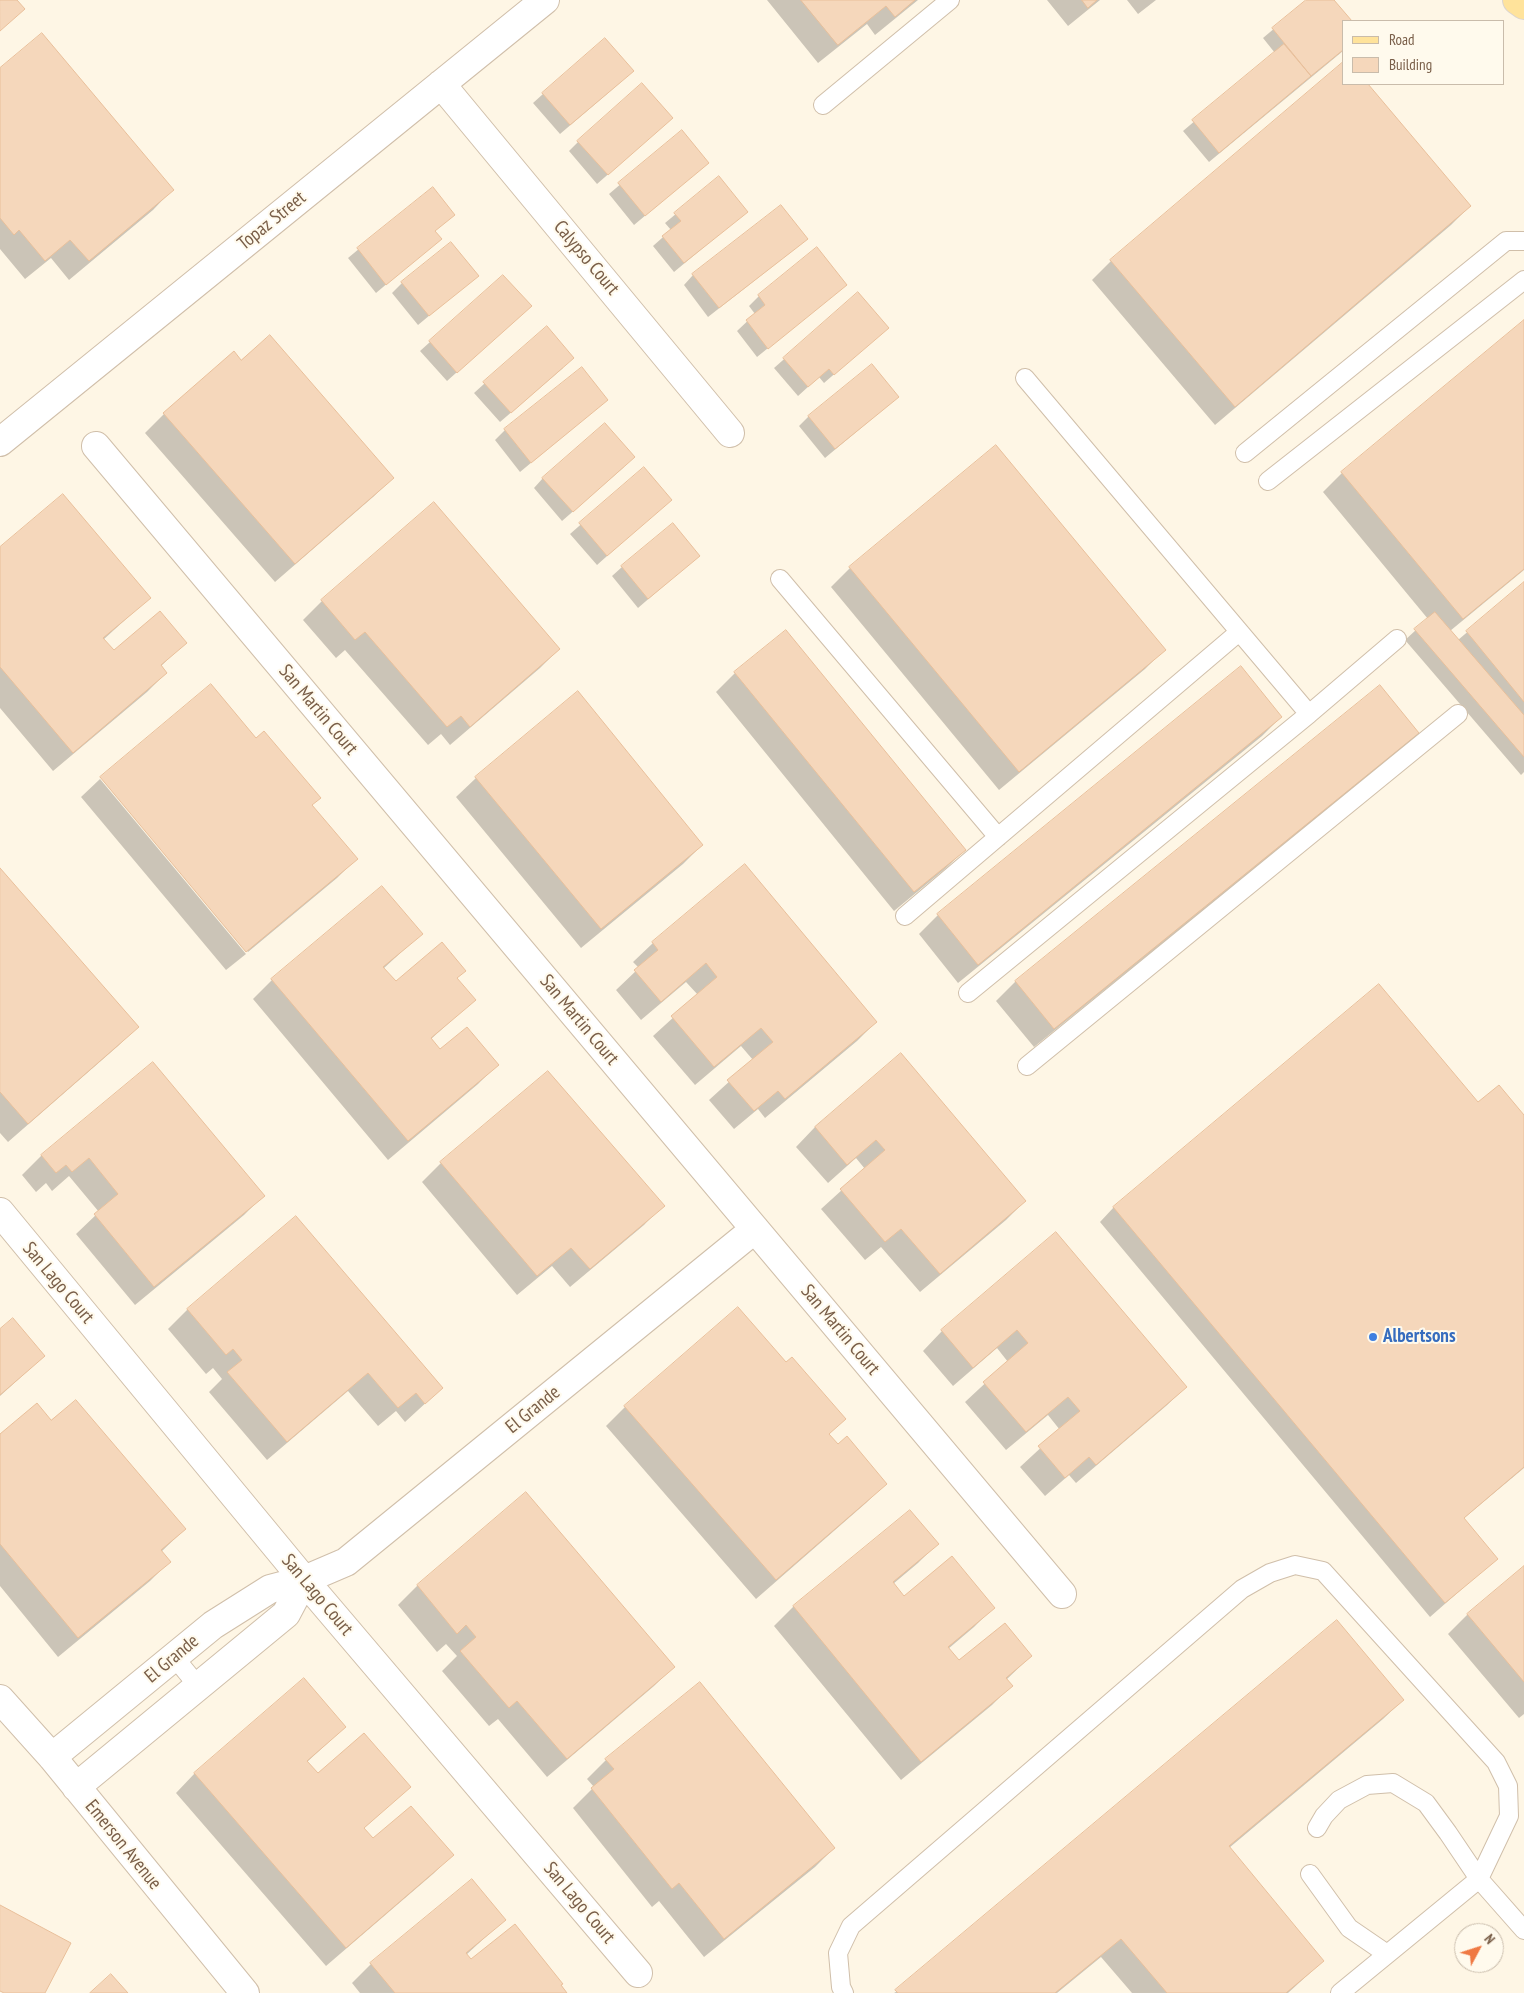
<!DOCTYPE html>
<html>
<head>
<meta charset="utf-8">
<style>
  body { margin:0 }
  #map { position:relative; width:1524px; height:1993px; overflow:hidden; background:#fef6e5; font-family:"PT Sans Narrow",sans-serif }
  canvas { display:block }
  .legend { position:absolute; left:1342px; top:20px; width:162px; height:65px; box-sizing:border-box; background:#fffaed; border:1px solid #c9bcab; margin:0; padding:6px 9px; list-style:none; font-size:15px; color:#795e48 }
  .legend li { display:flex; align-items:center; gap:10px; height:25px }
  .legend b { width:25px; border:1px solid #c9bcab }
  .north { position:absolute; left:1454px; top:1923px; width:50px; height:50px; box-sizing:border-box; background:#fffaed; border:1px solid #c9bcab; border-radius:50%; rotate:50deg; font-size:14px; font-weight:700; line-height:20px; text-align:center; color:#795e48 }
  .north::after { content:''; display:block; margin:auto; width:18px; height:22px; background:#ef7943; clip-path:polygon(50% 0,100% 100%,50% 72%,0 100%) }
</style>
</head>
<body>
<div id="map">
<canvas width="1524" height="1993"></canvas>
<ul class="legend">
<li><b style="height:6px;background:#ffe39b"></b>Road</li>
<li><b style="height:14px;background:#f5d7bb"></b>Building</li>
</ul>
<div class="north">N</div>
</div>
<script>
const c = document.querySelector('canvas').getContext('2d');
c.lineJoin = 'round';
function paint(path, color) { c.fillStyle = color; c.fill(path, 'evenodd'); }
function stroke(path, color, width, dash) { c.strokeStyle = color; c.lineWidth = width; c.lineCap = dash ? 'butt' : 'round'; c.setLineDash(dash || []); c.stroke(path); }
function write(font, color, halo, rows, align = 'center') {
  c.font = font + ' "PT Sans Narrow",sans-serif'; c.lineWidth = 4; c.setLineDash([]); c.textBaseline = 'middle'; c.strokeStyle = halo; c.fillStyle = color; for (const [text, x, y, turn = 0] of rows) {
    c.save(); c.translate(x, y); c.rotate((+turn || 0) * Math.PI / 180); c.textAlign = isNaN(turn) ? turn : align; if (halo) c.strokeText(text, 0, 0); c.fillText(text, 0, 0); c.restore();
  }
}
paint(new Path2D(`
  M 767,0 L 918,0 L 875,35 L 867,24 L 818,63 Z
  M 1047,0 L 1100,0 L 1068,26 Z
  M 1127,0 L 1156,0 L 1138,14 Z
  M 1308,0 L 1333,0 L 1350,21 L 1343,21 L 1343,51 L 1209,162 L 1183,131 L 1275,53 L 1263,38 Z
  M 1343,64 L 1343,84 L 1366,84 L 1470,206 L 1451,225 L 1215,425 L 1092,280 L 1111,261 Z
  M 0,69 L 172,190 L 153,210 L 69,280 L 51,258 L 25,279 L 0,249 Z
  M 622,81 L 560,134 L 533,103 L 543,94 Z
  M 661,128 L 597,184 L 569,151 L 578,142 Z
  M 682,132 L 708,163 L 634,225 L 609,194 Z
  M 719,178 L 746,212 L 674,272 L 653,246 L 671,230 L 665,223 Z
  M 432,188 L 434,232 L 440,239 L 376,293 L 348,258 Z
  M 806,239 L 796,248 L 708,317 L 684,285 L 693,275 Z
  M 477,276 L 418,325 L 392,293 L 402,283 Z
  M 846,285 L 757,357 L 737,331 L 755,314 L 749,306 L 759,296 Z
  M 858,294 L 877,337 L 824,383 L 819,377 L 798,396 L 774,368 Z
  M 520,316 L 447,381 L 420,351 L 430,342 Z
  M 1524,322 L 1524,570 L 1450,631 L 1458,640 L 1524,584 L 1524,772 L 1521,775 L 1405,640 L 1428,619 L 1323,492 L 1342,473 Z
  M 546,328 L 563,368 L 500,422 L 474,393 Z
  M 241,362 L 393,478 L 373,497 L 275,582 L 145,433 L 164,414 Z
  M 898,397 L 825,458 L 799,426 L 809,416 Z
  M 607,400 L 520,472 L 495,440 L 505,430 Z
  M 624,467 L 562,521 L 534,488 L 543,478 Z
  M 644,469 L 670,500 L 597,565 L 570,534 Z
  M 0,549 L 149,598 L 103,640 L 114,652 L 185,643 L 160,667 L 166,673 L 147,692 L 53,771 L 0,708 Z
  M 698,556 L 638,608 L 612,576 L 622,567 Z
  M 850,568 L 1164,650 L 1145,669 L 999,790 L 831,587 Z
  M 322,601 L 559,649 L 540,668 L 450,745 L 441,734 L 428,745 L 345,650 L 336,658 L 303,620 Z
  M 735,673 L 965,850 L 945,869 L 894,911 L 716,692 Z
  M 1380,686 L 1418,733 L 1399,752 L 1034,1047 L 996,1001 L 1015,982 Z
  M 1281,717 L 1262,736 L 958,983 L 919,934 L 938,915 Z
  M 102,777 L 311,806 L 356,859 L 337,878 L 248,952 Z
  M 476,778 L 702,845 L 683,864 L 581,948 L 456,797 Z
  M 100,779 L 246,954 L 226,970 L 81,797 Z
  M 745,865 L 876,1022 L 857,1041 L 765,1118 L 758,1109 L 734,1129 L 709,1100 L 753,1060 L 741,1046 L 695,1085 L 653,1036 L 698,995 L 686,982 L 641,1020 L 616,990 L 639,968 L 633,962 L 653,943 Z
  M 0,870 L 137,1027 L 118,1046 L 8,1142 L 0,1133 Z
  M 421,934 L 383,969 L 395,983 L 456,979 L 474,1000 L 431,1039 L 440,1051 L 497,1065 L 478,1084 L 388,1160 L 253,999 L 272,980 Z
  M 901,1055 L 1025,1201 L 1006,1220 L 920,1292 L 881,1247 L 865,1260 L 821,1209 L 865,1169 L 856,1158 L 828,1183 L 796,1147 L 815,1127 Z
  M 153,1064 L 263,1196 L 244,1215 L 135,1305 L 76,1234 L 99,1212 L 69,1176 L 52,1191 L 46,1183 L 36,1192 L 22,1175 L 41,1156 Z
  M 548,1072 L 663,1205 L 644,1225 L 570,1287 L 552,1266 L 517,1295 L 422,1182 L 441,1163 Z
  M 1478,1104 L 1524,1117 L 1524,1468 L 1463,1519 L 1496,1559 L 1430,1617 L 1100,1222 L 1114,1207 Z
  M 296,1218 L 442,1388 L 405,1422 L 396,1411 L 378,1426 L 348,1391 L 267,1460 L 209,1392 L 222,1379 L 213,1368 L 206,1374 L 168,1329 L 187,1310 Z
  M 1055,1234 L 1186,1387 L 1166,1406 L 1076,1483 L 1069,1475 L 1045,1496 L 1020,1467 L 1060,1430 L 1048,1415 L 1006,1450 L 965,1402 L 1008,1362 L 997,1348 L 953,1386 L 923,1351 L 942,1331 Z
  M 0,1331 L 44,1356 L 0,1396 Z
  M 786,1364 L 844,1419 L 828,1435 L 837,1446 L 885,1484 L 866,1503 L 756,1599 L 606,1426 L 625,1407 Z
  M 51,1422 L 185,1529 L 161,1552 L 169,1562 L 150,1581 L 58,1657 L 0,1586 L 0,1436 Z
  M 526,1494 L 673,1667 L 654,1686 L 547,1777 L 498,1719 L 489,1726 L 442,1671 L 457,1656 L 446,1644 L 437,1652 L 398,1605 L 417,1586 Z
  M 910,1511 L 937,1544 L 918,1563 L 893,1584 L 904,1597 L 993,1608 L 974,1627 L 948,1649 L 959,1662 L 1031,1656 L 1006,1680 L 1011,1686 L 992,1705 L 901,1780 L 774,1626 L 793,1607 Z
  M 1524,1567 L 1524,1714 L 1519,1718 L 1448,1634 L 1468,1614 Z
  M 1403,1700 L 1383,1719 L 1229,1848 L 1323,1961 L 1288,1993 L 1132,1993 L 1101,1957 L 1057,1993 L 894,1993 Z
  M 345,1727 L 307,1762 L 318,1775 L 409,1787 L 363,1829 L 373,1840 L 452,1855 L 433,1874 L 326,1966 L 176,1793 L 195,1773 Z
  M 606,1760 L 834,1848 L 815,1867 L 704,1957 L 659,1901 L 652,1907 L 573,1808 L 594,1787 L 587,1779 Z
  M 504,1920 L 466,1955 L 471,1961 L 514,1926 L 567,1993 L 360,1993 L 352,1983 L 371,1964 Z`), '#0003');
const building = new Path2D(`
  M 0,0 L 17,0 L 25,9 L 0,31 Z
  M 801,0 L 915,0 L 895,17 L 886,6 L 838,45 Z
  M 1082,0 L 1097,0 L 1088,8 Z
  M 1306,0 L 1334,0 L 1352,21 L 1343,21 L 1343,50 L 1311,76 L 1272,28 Z
  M 42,33 L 174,190 L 89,261 L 70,240 L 45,261 L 19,230 L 14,235 L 0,218 L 0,68 Z
  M 605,38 L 634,71 L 570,125 L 542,93 Z
  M 1284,44 L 1311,76 L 1219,153 L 1192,120 Z
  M 1343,62 L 1343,84 L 1368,84 L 1471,206 L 1235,407 L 1110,260 Z
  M 642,83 L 673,118 L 608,175 L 577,141 Z
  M 682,130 L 709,163 L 645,216 L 618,183 Z
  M 719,176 L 748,212 L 684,263 L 662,236 L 681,221 L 674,213 Z
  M 433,187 L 455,215 L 435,231 L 442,239 L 386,285 L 357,248 Z
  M 781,205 L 808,239 L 719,308 L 692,274 Z
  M 451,242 L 479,276 L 429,316 L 401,282 Z
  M 817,247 L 847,285 L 768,349 L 746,320 L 765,305 L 758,295 Z
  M 503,275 L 532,306 L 457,373 L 429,341 Z
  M 858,292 L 889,328 L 834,375 L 829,369 L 808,387 L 783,358 Z
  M 1524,320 L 1524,569 L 1463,619 L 1341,472 Z
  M 547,326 L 574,358 L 511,413 L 483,382 Z
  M 270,335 L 394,478 L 295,564 L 163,413 L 234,351 L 241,360 Z
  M 872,364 L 899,397 L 835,449 L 808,416 Z
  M 582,367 L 608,400 L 531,463 L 504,429 Z
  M 605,423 L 635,457 L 573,512 L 542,478 Z
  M 996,445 L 1166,650 L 1019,772 L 849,567 Z
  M 644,467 L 672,500 L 607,556 L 579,523 Z
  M 63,494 L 151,598 L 103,638 L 114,650 L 160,611 L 187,643 L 161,665 L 167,673 L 73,753 L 0,667 L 0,547 Z
  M 434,502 L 560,649 L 470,727 L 461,716 L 447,727 L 365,632 L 355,640 L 321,600 Z
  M 673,523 L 700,556 L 648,599 L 621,566 Z
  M 1524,582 L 1524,702 L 1466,631 Z
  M 1435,612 L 1524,715 L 1524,757 L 1414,629 Z
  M 786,630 L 966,850 L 914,892 L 734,672 Z
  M 1241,666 L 1282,717 L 978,965 L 937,914 Z
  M 211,684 L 256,738 L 264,731 L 321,798 L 312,805 L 358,859 L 246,952 L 100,777 Z
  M 1380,685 L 1419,733 L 1054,1029 L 1015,981 Z
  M 578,691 L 703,845 L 601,929 L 475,777 Z
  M 745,864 L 877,1022 L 785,1099 L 778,1091 L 754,1111 L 727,1080 L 773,1042 L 761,1028 L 714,1067 L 671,1016 L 717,977 L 706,963 L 661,1002 L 634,970 L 658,950 L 652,942 Z
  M 0,868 L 139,1027 L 28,1124 L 0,1092 Z
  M 382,886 L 423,934 L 383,967 L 396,981 L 442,942 L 466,971 L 457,978 L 476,1000 L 431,1038 L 440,1049 L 467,1027 L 499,1065 L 408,1141 L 271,979 Z
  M 1379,984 L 1478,1102 L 1499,1085 L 1524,1115 L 1524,1467 L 1464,1518 L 1498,1559 L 1445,1603 L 1113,1207 Z
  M 901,1053 L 1026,1201 L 940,1274 L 901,1229 L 885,1242 L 840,1189 L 885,1150 L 876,1140 L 847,1165 L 815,1127 Z
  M 153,1062 L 265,1196 L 154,1287 L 94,1214 L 118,1194 L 89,1158 L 72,1172 L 66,1165 L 56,1173 L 41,1155 Z
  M 548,1071 L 665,1206 L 590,1269 L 571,1248 L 537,1276 L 440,1162 Z
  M 296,1216 L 443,1388 L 425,1404 L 416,1393 L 398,1408 L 368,1373 L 287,1442 L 227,1372 L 242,1360 L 233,1349 L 226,1355 L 187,1309 Z
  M 1056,1232 L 1187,1387 L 1096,1465 L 1089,1457 L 1065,1478 L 1038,1446 L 1080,1411 L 1068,1397 L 1026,1432 L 983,1382 L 1028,1343 L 1017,1330 L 973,1368 L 941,1330 Z
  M 738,1307 L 786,1362 L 792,1357 L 846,1419 L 829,1434 L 838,1444 L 847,1436 L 887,1484 L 776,1580 L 624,1406 Z
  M 13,1318 L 45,1356 L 0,1395 L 0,1329 Z
  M 76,1400 L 186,1529 L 161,1550 L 171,1562 L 78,1638 L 0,1544 L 0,1434 L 37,1403 L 51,1420 Z
  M 526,1492 L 675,1667 L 567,1759 L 517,1701 L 509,1708 L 460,1651 L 476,1637 L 466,1625 L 457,1634 L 417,1585 Z
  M 910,1510 L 939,1544 L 893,1582 L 904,1596 L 952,1556 L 995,1608 L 948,1647 L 959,1660 L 1005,1623 L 1032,1656 L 1006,1678 L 1013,1686 L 921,1762 L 793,1606 Z
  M 1524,1566 L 1524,1682 L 1467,1614 Z
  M 1337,1620 L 1404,1700 L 1229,1846 L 1324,1961 L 1286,1993 L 1167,1993 L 1121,1939 L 1055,1993 L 898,1993 L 895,1990 Z
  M 304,1678 L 346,1727 L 307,1761 L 318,1773 L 364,1733 L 411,1787 L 364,1828 L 373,1838 L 411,1806 L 454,1855 L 346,1948 L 194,1773 Z
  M 700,1682 L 835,1848 L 724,1939 L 679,1883 L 672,1889 L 591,1788 L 614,1769 L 605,1759 Z
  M 472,1879 L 506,1920 L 466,1953 L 471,1959 L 515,1924 L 563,1984 L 561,1985 L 567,1993 L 395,1993 L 370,1963 Z
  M 0,1905 L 71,1943 L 45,1993 L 4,1993 L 0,1991 Z
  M 111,1974 L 128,1993 L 90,1993 Z`);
paint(building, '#f5d7bb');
stroke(building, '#e9bf9a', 1);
const service = new Path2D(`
  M 823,105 L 950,0
  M 1025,378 L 1309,714 L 1397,639
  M 1245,453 L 1506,241 L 1524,241
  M 1268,481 L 1524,280
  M 780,579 L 998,837
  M 905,916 L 1239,632
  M 968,993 L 1309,714
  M 1027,1066 L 1458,714
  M 175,1658 L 198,1686
  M 1317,1828 L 1324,1816 L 1339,1800 L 1367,1785 L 1393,1783 L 1426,1803 L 1448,1833 L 1479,1879 L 1340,1993
  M 1310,1874 L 1349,1928 L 1387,1954
  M 844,1993 L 841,1987 L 838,1953 L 851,1926 L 1242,1589 L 1270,1573 L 1295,1565 L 1323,1571 L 1496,1762 L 1508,1786 L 1509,1816 L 1479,1879 L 1524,1930`);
const minor = new Path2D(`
  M 441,84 L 730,433
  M 0,442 L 545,0
  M 96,446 L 1062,1594
  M 0,1212 L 304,1580 L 638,1973
  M 0,1699 L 52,1757 L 245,1993
  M 52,1757 L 213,1625 L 270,1589 L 304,1580 L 346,1562 L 755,1229
  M 76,1787 L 286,1614 L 304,1580`);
const primary = new Path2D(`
  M 1517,0 L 1524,5`);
stroke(service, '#d0bfaa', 20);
stroke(minor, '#d0bfaa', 30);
stroke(primary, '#dcd5cf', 30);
stroke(service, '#fff', 18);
stroke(minor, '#fff', 28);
stroke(primary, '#ffe39b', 28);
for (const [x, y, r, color] of [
  [1373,1337,5,"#3f7fe0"]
]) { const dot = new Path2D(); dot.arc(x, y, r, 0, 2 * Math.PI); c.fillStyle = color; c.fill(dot); stroke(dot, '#fffaed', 2); }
write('19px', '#795e48', '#fffaed', [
  ["Topaz Street",272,221,-39],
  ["Calypso Court",586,258,50],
  ["San Martin Court",318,710,50],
  ["San Martin Court",579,1020,50],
  ["San Lago Court",58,1283,50],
  ["San Martin Court",840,1330,50],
  ["El Grande",533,1410,-39],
  ["San Lago Court",317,1595,50],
  ["El Grande",172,1659,-40],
  ["Emerson Avenue",123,1845,51],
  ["San Lago Court",579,1903,50]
]);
write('bold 19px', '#366cbe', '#fffaed', [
  ["Albertsons",1383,1337]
], 'left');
</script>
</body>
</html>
